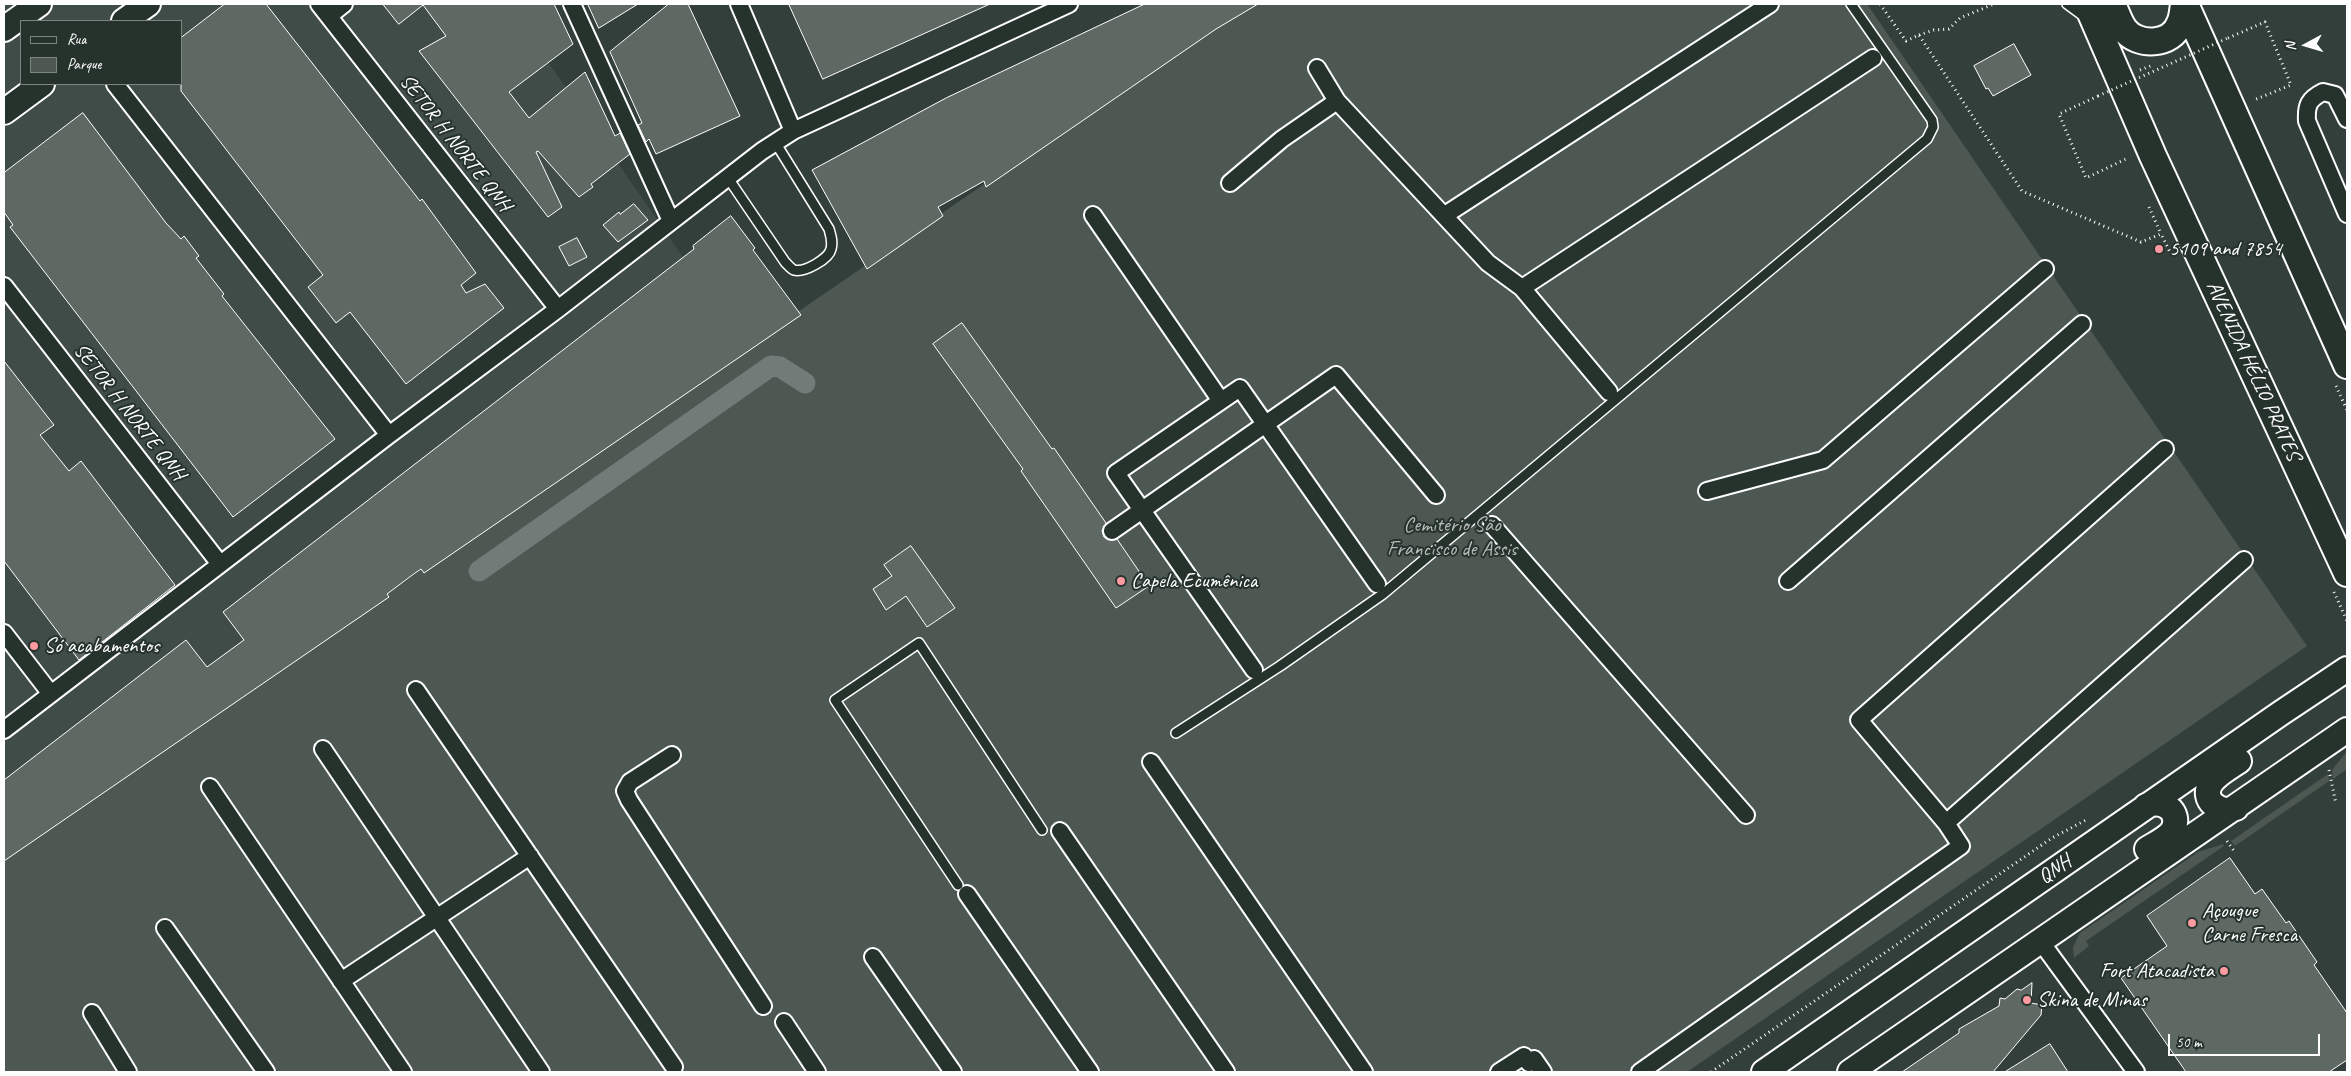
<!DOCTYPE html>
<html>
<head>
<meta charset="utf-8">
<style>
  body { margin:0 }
  #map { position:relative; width:2351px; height:1076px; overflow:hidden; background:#333f3a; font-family:Caveat,sans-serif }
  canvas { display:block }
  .frame { position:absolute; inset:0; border:5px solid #fff; pointer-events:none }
  .legend { position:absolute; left:20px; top:20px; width:162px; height:65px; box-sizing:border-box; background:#26332d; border:1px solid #7d8581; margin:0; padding:6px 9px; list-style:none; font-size:15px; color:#fff }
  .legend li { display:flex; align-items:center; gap:10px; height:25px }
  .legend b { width:25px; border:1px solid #7d8581 }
  .north { position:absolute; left:2281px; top:20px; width:50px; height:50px; -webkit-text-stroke:4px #26332d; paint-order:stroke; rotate:264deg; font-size:14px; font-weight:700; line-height:20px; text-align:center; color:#fff }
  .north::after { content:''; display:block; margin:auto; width:18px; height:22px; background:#fff; clip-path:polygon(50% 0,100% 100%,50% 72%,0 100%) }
  .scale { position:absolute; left:2168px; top:1034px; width:152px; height:22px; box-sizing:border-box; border:2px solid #fff; border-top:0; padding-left:6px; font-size:15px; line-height:18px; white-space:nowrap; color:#fff; -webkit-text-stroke:4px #26332d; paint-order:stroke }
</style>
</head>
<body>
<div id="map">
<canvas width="2351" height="1076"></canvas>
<div class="frame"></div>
<ul class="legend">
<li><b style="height:6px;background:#26332d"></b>Rua</li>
<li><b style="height:14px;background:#4d5853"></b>Parque</li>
</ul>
<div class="north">N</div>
<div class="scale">50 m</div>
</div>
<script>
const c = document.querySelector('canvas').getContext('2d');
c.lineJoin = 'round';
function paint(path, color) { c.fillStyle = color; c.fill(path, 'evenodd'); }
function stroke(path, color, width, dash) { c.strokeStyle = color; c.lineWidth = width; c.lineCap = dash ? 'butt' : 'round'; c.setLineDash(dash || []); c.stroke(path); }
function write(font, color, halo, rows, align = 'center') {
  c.font = font + ' Caveat,sans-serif'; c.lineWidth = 4; c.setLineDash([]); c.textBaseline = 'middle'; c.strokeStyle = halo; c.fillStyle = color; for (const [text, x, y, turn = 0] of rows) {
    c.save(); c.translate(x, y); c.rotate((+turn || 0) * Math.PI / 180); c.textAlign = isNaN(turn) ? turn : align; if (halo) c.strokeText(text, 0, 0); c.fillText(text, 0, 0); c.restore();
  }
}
paint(new Path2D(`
  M 4,4 L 508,4 L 741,341 L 4,827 ZM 21,21 L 181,21 L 181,84 L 21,84 Z`), '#404c47');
paint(new Path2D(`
  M 1247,4 L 1867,4 L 2307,646 L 1687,1072 L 4,1072 L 4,856 Z
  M 2347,751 L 2347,769 L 2333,779 L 2332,770 Z
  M 2328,774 L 2329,781 L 2235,846 L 2231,841 Z
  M 2223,844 L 2224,846 L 2086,941 L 2089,946 L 2074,958 L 2073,947 L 2080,933 L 2198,852 Z`), '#4d5853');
stroke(new Path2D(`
  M 479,571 L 771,366 L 780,367 L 805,383`), '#737b78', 21);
const building = new Path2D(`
  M 225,4 L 266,4 L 420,201 L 422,199 L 476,273 L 461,285 L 466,293 L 485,284 L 504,308 L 406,384 L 350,312 L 336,323 L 308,287 L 323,275 L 181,91 L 181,38 Z
  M 383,4 L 554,4 L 573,44 L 509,92 L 529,118 L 585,72 L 615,136 L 620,133 L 630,154 L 591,184 L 593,187 L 579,197 L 538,151 L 536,152 L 562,207 L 548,217 L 419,51 L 446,36 L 423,5 L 399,24 Z
  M 588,4 L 638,4 L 599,28 Z
  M 669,4 L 688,4 L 740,116 L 656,154 L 649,139 L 646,142 L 638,125 L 642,123 L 610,52 Z
  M 789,4 L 990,4 L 823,79 Z
  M 1145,4 L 1258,4 L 1216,29 L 986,187 L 984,181 L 938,207 L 943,216 L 867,269 L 812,170 L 946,98 Z
  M 2014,44 L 2031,75 L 1993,96 L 1988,88 L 1986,89 L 1974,66 Z
  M 83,113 L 166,223 L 181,239 L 184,236 L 199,256 L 196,258 L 224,294 L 222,296 L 335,439 L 233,517 L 10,227 L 13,225 L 4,212 L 4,173 Z
  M 634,204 L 648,220 L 618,242 L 603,225 L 619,212 L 620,214 Z
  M 731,216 L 755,248 L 753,250 L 801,315 L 424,573 L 421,569 L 411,576 L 387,594 L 389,597 L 4,861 L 4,780 L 186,640 L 207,667 L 244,640 L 223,612 L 694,249 L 693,246 Z
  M 577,238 L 587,257 L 569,266 L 559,247 Z
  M 962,323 L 1052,449 L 1054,448 L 1106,523 L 1102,531 L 1104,537 L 1108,540 L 1117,539 L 1149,586 L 1116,608 L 1021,471 L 1023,469 L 933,344 Z
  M 4,361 L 54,425 L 40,435 L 69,471 L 81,461 L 175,585 L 79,660 L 4,561 Z
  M 911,546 L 955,608 L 927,627 L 906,596 L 886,610 L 873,589 L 892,576 L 884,565 Z
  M 2230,858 L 2255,894 L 2262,889 L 2286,923 L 2289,921 L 2317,962 L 2314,965 L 2347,1013 L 2347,1060 L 2329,1072 L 2186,1072 L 2121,978 L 2167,946 L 2147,916 Z
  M 2032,983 L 2031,1003 L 2042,1005 L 2041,1015 L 1993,1072 L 1902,1072 L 1959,1033 L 1959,1029 L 1999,1006 L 2000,998 L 2005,999 L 2017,989 L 2021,990 Z
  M 2050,1044 L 2068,1072 L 2005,1072 Z`);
paint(building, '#5f6964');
stroke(building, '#fff', 1);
const lane = new Path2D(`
  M 2067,4 L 2086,18
  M 728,178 L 785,262 C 788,265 791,269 794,270 C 804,273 829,259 831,249 C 833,242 831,236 829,229 L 775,142
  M 1176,733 L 1280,666 L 1383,594 L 1927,139 L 1933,127 L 1932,120 L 1851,4
  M 958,885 L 835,700 L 919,643 L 1042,830`);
const street = new Path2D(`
  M 319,4 L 558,309
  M 572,4 L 671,221
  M 739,4 L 793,131
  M 329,16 L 344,4
  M 1317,68 L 1337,101 L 1488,263 L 1522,288 L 1609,392
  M 115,84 L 389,435
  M 2347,119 L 2335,95 L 2323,92 C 2309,99 2306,105 2307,121 L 2347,214
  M 1230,183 L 1282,139 L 1337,101
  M 1093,215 L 1221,401 L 1240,388 L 1377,584
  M 1445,215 L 1770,4
  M 4,286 L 220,564
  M 1522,288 L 1873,58
  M 1221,401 L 1116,473 L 1254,670
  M 1707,491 L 1823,460 L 2045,269
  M 1492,525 L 1746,815
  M 1112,531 L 1336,375 L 1436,495
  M 1788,581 L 2082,324
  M 4,633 L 51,694
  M 416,690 L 674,1067
  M 4,730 L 389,435 L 558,309 L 762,151 L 793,131 L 1069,4
  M 323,749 L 541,1072
  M 672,755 L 630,782 L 625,791 L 629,800 L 763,1006
  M 1151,762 L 1364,1072
  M 210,787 L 403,1072
  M 1946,823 L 2244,560
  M 1060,831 L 1226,1072
  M 967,894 L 1090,1072
  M 165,928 L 266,1072
  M 2041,942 L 2136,1072
  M 873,957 L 953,1072
  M 341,981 L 530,856
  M 92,1013 L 128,1072
  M 784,1022 L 817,1072
  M 1499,1072 L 1524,1056 L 1529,1063 L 1534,1059 L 1543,1072
  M 1640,1072 L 1961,846 L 1946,823 L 1859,720 L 2165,449`);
const secondary = new Path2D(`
  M 124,21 L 148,4
  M 4,29 L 39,4
  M 4,112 L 42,84
  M 2146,806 C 2162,798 2182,811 2173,830 C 2168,838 2155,844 2147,849
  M 2236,808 C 2220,815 2200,800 2211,783 C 2217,774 2230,767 2239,761
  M 1764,1072 L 2281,713 L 2347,669
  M 1850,1072 L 2347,730`);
const primary = new Path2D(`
  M 2087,4 L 2153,156 L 2347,573
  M 2112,4 C 2116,12 2119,22 2124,29 C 2137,47 2172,46 2180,23 C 2183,17 2183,10 2184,4
  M 2185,4 L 2347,365`);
stroke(lane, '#fff', 12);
stroke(street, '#fff', 20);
stroke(secondary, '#fff', 28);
stroke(primary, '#fff', 30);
stroke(new Path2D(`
  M 1880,4 L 1906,41 L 1919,35 L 2022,191 L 2141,242 L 2161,234 L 2170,252
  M 1919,35 L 1934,30 L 1949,29 L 1960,18 L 1994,4
  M 2228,38 L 2265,22 L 2291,85 L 2254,100
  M 2140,70 L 2153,65
  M 2098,96 L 2059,114 L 2086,178 L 2128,158
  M 2149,207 L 2161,234
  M 2336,386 L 2347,410
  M 2334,592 L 2347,621
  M 2329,770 L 2336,804
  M 2227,841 L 2234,851
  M 1711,1072 L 2052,838 L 2086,820`), '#fff', 3, [1, 4]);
stroke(lane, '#26332d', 9);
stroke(street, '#26332d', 16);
stroke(secondary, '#26332d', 24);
stroke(primary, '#26332d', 26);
stroke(new Path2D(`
  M 2098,96 L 2228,38`), '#fff', 3, [1, 4]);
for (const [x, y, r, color] of [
  [2159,249,5,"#ff9aa2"],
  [1121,581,5,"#ff9aa2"],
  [34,646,5,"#ff9aa2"],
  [2192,923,5,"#ff9aa2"],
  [2224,971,5,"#ff9aa2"],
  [2027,1000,5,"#ff9aa2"]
]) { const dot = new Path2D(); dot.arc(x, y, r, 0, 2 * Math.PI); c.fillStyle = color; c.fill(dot); stroke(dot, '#26332d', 2); }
write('21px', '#fff', '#26332d', [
  ["SETOR H NORTE QNH",455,143,52],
  ["AVENIDA HÉLIO PRATES",2253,371,65],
  ["SETOR H NORTE QNH",129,412,52],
  ["QNH",2055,870,-35]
]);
write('21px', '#fff', '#26332d', [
  ["5109 and 7854",2169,249],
  ["Capela Ecumênica",1131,581],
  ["Só acabamentos",44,646],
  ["Açougue",2202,911],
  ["Carne Fresca",2202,935],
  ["Fort Atacadista",2214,971,"right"],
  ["Skina de Minas",2037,1000]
], 'left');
write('21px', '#b8bcba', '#26332d', [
  ["Cemitério São",1452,525],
  ["Francisco de Assis",1452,549]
]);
</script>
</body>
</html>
